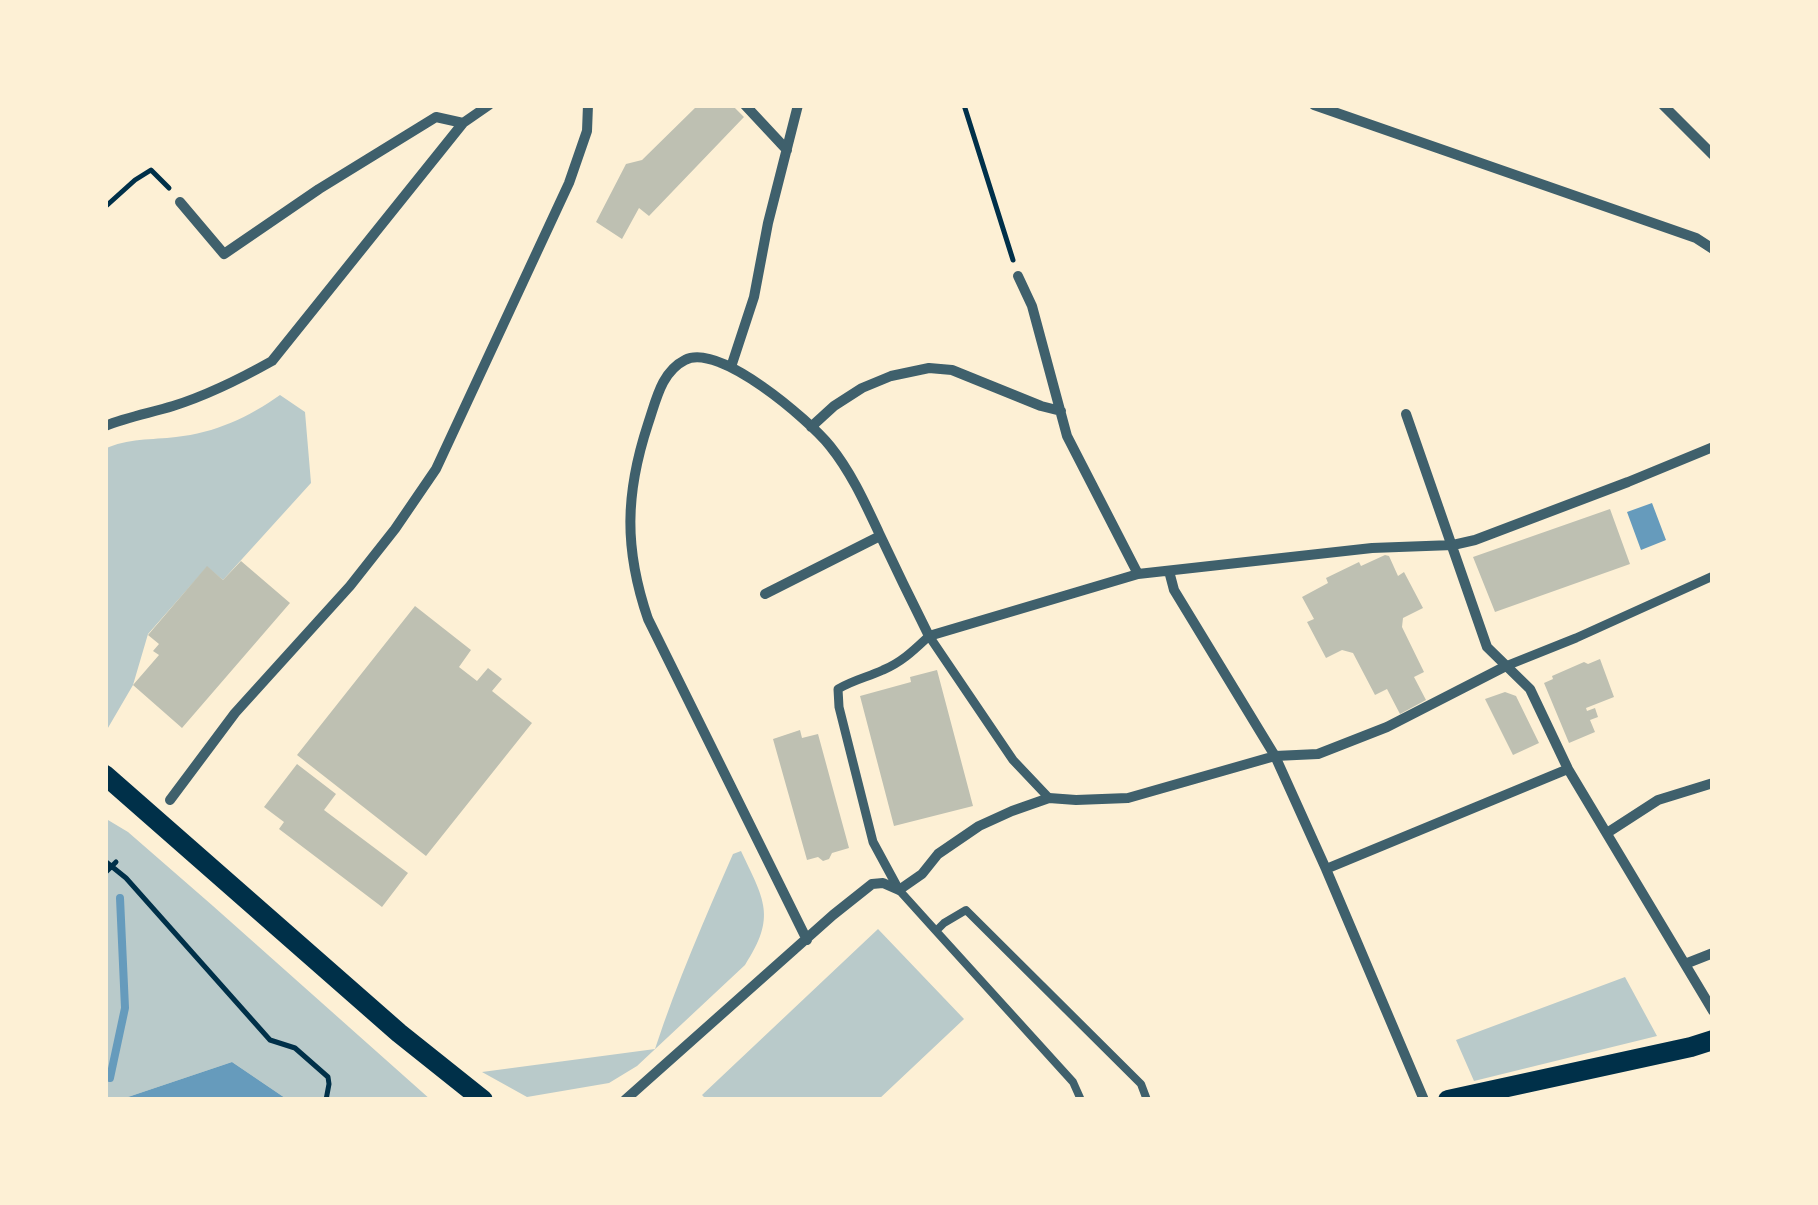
<!DOCTYPE html>
<html>
<head>
<meta charset="utf-8">
<style>
  body { margin:0 }
  #map { position:relative; width:1818px; height:1205px; overflow:hidden; background:#fdf0d5; font-family:"Archivo Narrow",sans-serif }
  canvas { display:block }
  .frame { position:absolute; inset:0; border:108px solid #fdf0d5; pointer-events:none }
</style>
</head>
<body>
<div id="map">
<canvas width="1818" height="1205"></canvas>
<div class="frame"></div>
</div>
<script>
const c = document.querySelector('canvas').getContext('2d');
c.lineJoin = 'round';
function paint(path, color) { c.fillStyle = color; c.fill(path, 'evenodd'); }
function stroke(path, color, width, dash) { c.strokeStyle = color; c.lineWidth = width; c.lineCap = dash ? 'butt' : 'round'; c.setLineDash(dash || []); c.stroke(path); }
paint(new Path2D(`
  M 280,395 L 305,412 L 311,483 L 223,580 L 207,567 L 148,634 L 133,685 L 105,733 L 105,449 C 127,438 152,440 176,437 C 215,433 249,417 280,395 Z
  M 108,820 L 128,832 L 213,906 L 431,1100 L 288,1100 L 232,1062 L 119,1100 L 105,1100 L 105,823 Z
  M 741,851 C 764,900 777,916 745,965 L 637,1066 L 609,1083 L 527,1097 L 482,1072 L 655,1049 C 677,982 705,918 733,854 Z
  M 878,929 L 964,1019 L 878,1100 L 707,1100 L 702,1095 Z
  M 1625,977 L 1657,1036 L 1474,1081 L 1456,1040 Z`), '#b9caca');
paint(new Path2D(`
  M 1652,503 L 1666,540 L 1641,550 L 1627,512 Z
  M 232,1062 L 288,1100 L 119,1100 Z`), '#669bbc');
stroke(new Path2D(`
  M 110,1078 L 125,1008 L 120,898`), '#669bbc', 8);
paint(new Path2D(`
  M 698,105 L 732,105 L 744,117 L 649,216 L 639,208 L 622,239 L 596,222 L 626,164 L 642,160 Z
  M 1610,509 L 1630,564 L 1495,612 L 1473,557 Z
  M 1385,555 L 1389,556 L 1398,576 L 1404,572 L 1423,608 L 1403,618 L 1402,627 L 1424,672 L 1414,677 L 1426,700 L 1400,714 L 1387,689 L 1375,695 L 1353,653 L 1342,650 L 1326,658 L 1307,622 L 1314,619 L 1302,597 L 1328,583 L 1326,578 L 1359,562 L 1361,566 Z
  M 241,561 L 290,603 L 182,728 L 133,685 L 159,655 L 153,651 L 159,644 L 148,635 L 207,566 L 223,580 Z
  M 415,606 L 471,650 L 459,667 L 477,681 L 488,668 L 502,679 L 492,691 L 532,723 L 426,856 L 297,755 Z
  M 1600,659 L 1614,697 L 1586,708 L 1587,711 L 1595,708 L 1598,717 L 1590,720 L 1595,732 L 1569,743 L 1544,683 L 1553,679 L 1552,676 L 1584,662 L 1588,664 Z
  M 937,670 L 973,806 L 894,826 L 860,696 L 911,682 L 910,677 Z
  M 1505,692 L 1516,696 L 1539,743 L 1513,755 L 1485,699 Z
  M 800,730 L 802,738 L 818,734 L 849,848 L 832,853 L 829,859 L 823,861 L 818,857 L 807,860 L 773,739 Z
  M 297,764 L 336,794 L 324,810 L 408,873 L 382,907 L 279,829 L 284,822 L 264,807 Z`), '#bec0b2');
stroke(new Path2D(`
  M 964,105 L 1013,260
  M 105,207 L 135,180 L 151,170 L 169,188
  M 105,861 L 126,878 L 270,1040 L 295,1048 L 328,1077 L 329,1084 L 326,1100
  M 105,873 L 116,862`), '#003049', 5);
stroke(new Path2D(`
  M 899,890 L 936,931
  M 1081,1100 L 1073,1082 L 936,931 L 944,923 L 966,910 L 1141,1084 L 1147,1100`), '#3f606c', 8);
stroke(new Path2D(`
  M 1506,666 L 1576,638 L 1713,576
  M 899,890 L 873,842 L 839,707 L 838,689 C 853,680 868,677 883,670 C 902,662 914,650 929,636 L 1013,760 L 1049,798`), '#3f606c', 9);
stroke(new Path2D(`
  M 745,105 L 787,150
  M 1314,105 L 1696,238 L 1713,249
  M 1663,105 L 1713,155
  M 180,202 L 224,254 L 319,189 L 436,117 L 463,123
  M 1018,276 L 1032,306 L 1067,436 L 1138,574
  M 731,367 L 754,297 L 768,223 L 798,105
  M 1406,414 L 1487,647 L 1530,689 L 1568,769 L 1713,1011
  M 105,426 C 127,417 150,413 173,406 C 208,395 240,379 272,361 L 463,123 L 489,105
  M 811,427 L 834,406 L 862,388 L 891,376 L 929,368 L 952,370 L 1041,406 L 1061,411
  M 1169,571 L 1174,590 L 1275,756 L 1326,869 L 1424,1100
  M 765,594 L 880,536
  M 170,800 L 235,713 L 350,586 L 395,529 L 436,469 L 569,183 L 587,131 L 588,105
  M 1607,833 L 1658,800 L 1713,783
  M 1326,869 L 1568,769
  M 807,940 L 648,619 C 624,549 625,494 648,424 C 656,401 661,372 685,360 C 719,342 809,420 830,446 C 851,472 865,503 879,533 C 895,567 912,602 929,636 L 1138,574 L 1372,548 L 1453,545 L 1475,540 L 1628,482 L 1713,447
  M 1685,964 L 1713,953
  M 625,1100 L 833,915 L 872,884 L 883,883 L 899,890 L 922,874 L 938,854 L 979,826 L 1012,811 L 1049,798 L 1076,800 L 1128,798 L 1275,756 L 1318,754 L 1387,727 L 1506,666`), '#3f606c', 10);
stroke(new Path2D(`
  M 105,775 L 399,1033 L 483,1100
  M 1448,1100 L 1691,1047 L 1713,1040`), '#003049', 20);
</script>
</body>
</html>
